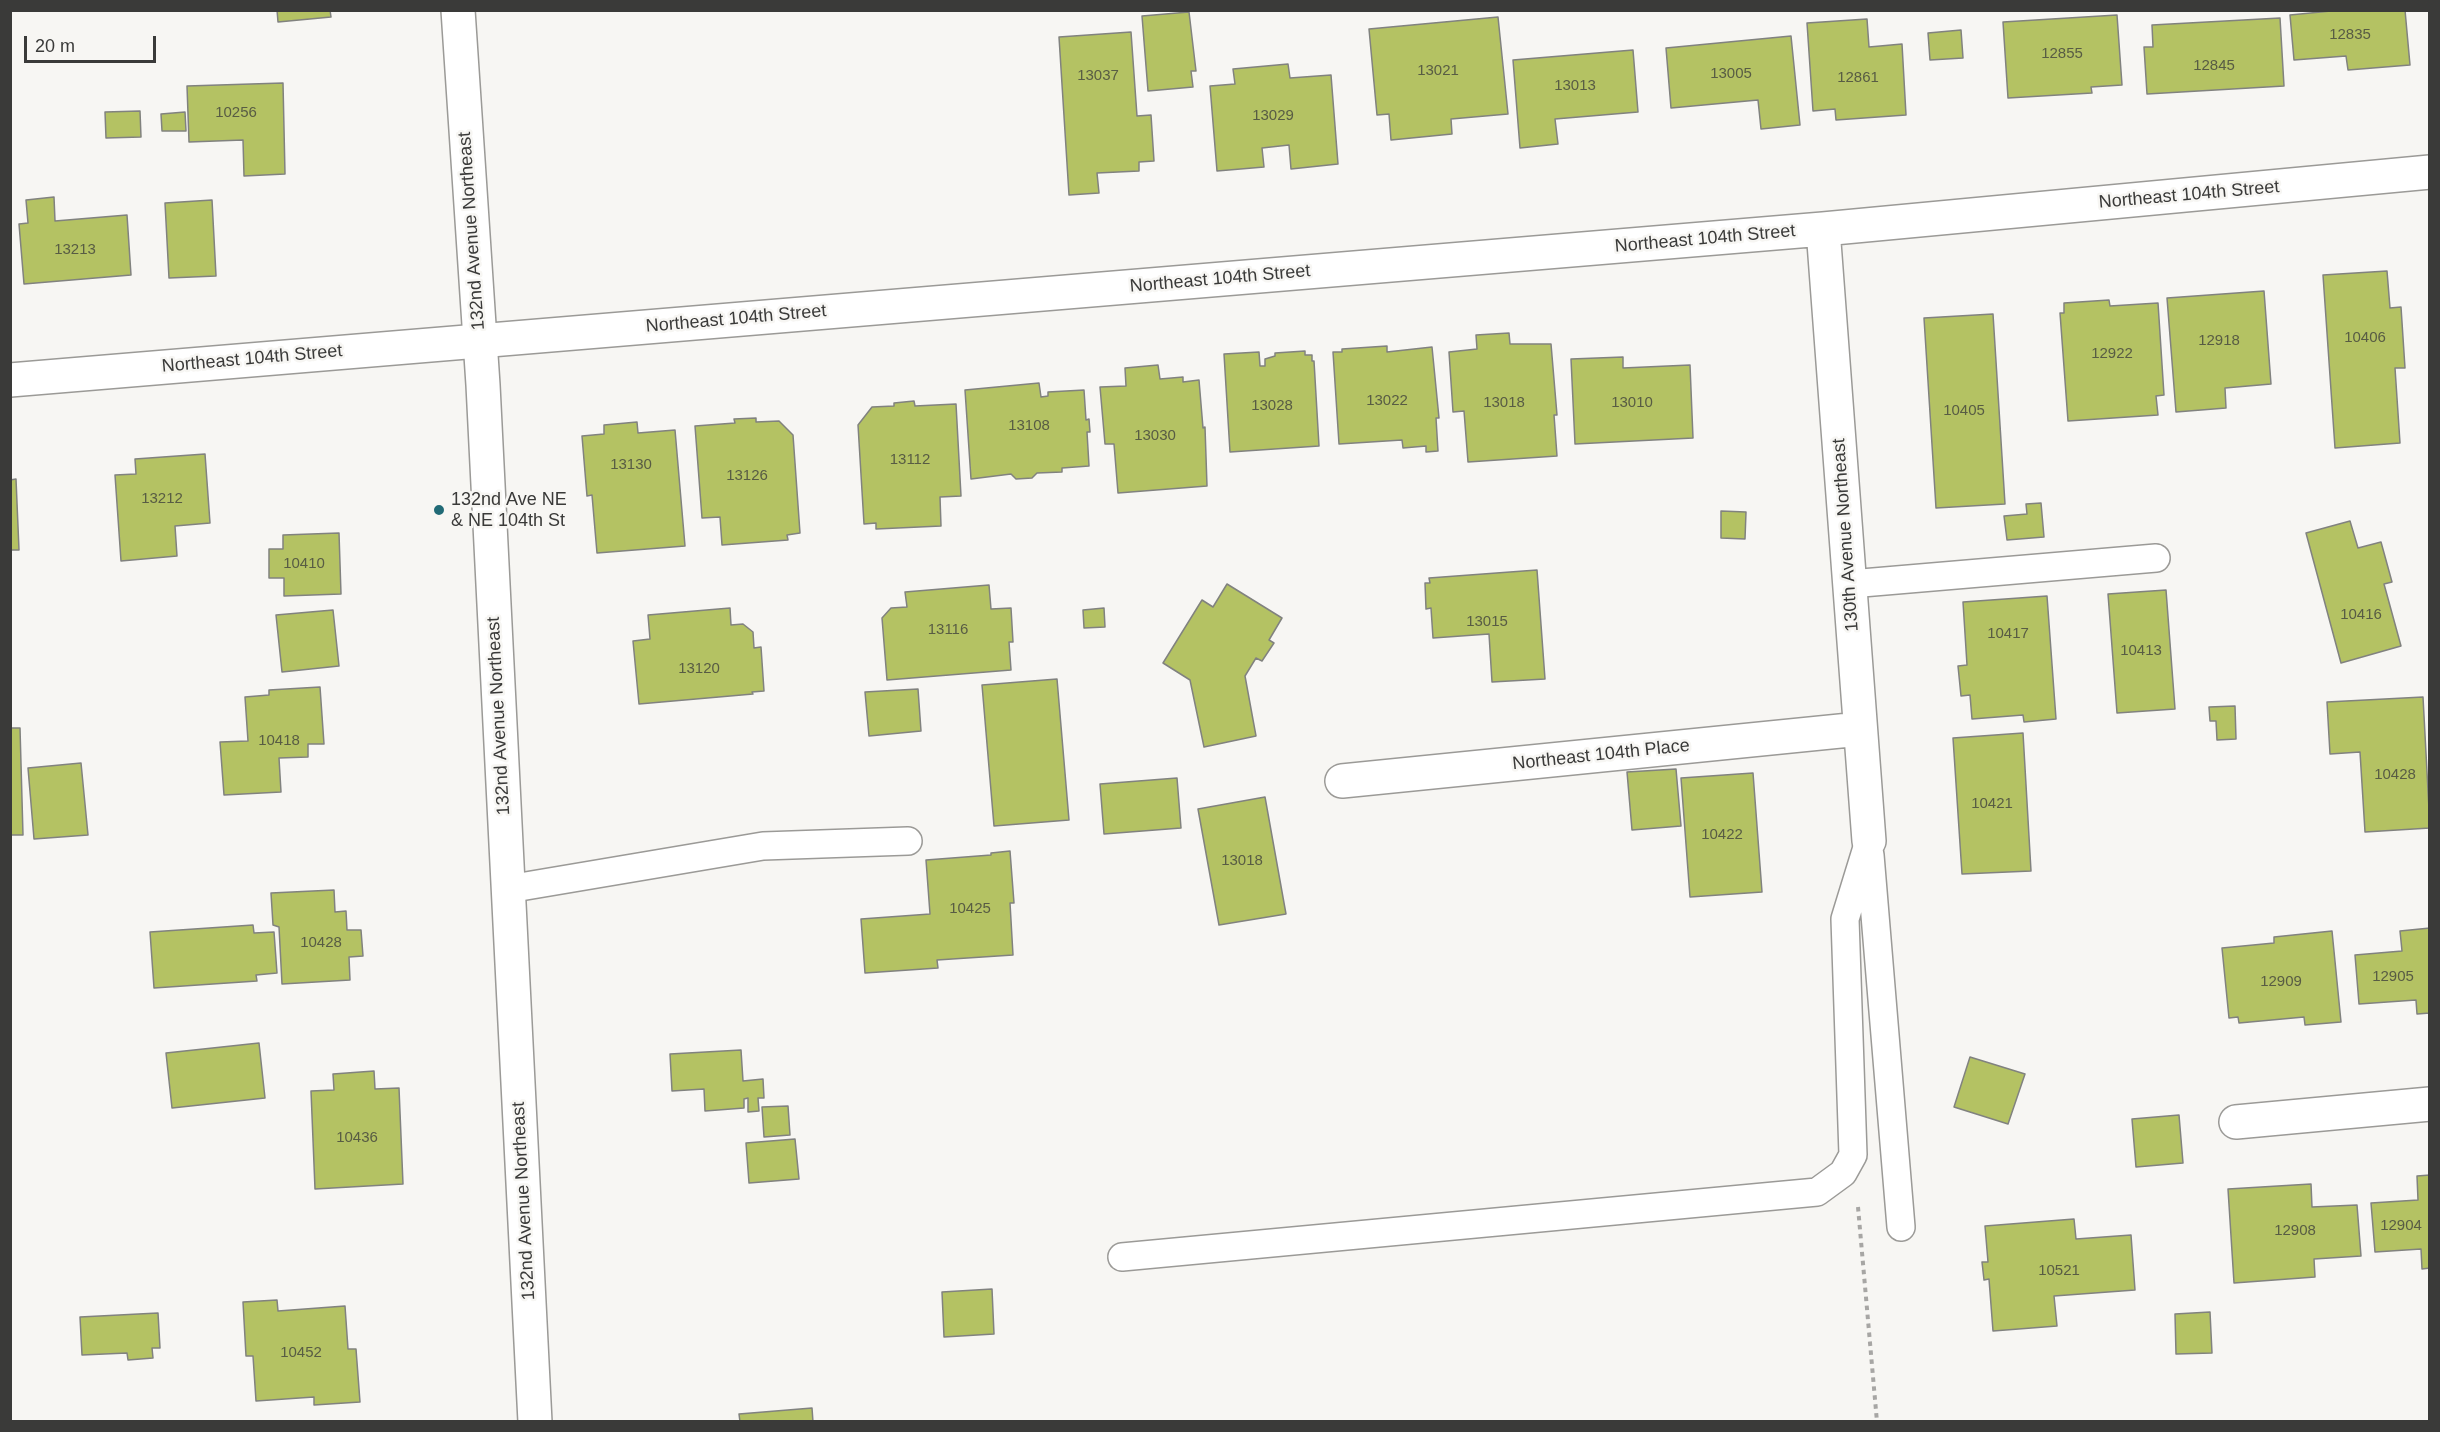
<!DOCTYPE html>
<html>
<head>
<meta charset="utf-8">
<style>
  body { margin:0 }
  #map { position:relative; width:2440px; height:1432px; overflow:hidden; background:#f7f6f3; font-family:Arial,sans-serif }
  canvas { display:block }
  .frame { position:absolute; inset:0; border:12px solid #3a3a39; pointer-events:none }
  .scale { position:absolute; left:24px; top:36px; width:132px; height:27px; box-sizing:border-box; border:3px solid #3a3a39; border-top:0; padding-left:8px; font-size:18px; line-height:21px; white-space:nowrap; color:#3a3a39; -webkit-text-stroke:4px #f7f6f3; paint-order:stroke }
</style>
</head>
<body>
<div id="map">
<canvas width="2440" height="1432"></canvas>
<div class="frame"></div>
<div class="scale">20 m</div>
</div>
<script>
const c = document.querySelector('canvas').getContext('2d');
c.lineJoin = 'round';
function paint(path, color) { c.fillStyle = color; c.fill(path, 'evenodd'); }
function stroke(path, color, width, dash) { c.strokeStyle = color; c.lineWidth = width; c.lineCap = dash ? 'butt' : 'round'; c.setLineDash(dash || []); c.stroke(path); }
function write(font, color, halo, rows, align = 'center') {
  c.font = font + ' Arial,sans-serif'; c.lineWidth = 5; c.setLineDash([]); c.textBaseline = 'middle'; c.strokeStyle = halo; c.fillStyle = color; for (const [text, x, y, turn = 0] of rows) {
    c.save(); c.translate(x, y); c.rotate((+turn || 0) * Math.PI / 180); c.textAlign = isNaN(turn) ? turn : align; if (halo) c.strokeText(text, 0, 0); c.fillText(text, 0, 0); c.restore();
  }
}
const building = new Path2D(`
  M 277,10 L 330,10 L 331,17 L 278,22 Z
  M 2341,10 L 2405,10 L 2410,65 L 2348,70 L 2346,56 L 2294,60 L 2290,15 Z
  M 1189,12 L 1196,71 L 1191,71 L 1193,87 L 1148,91 L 1142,16 Z
  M 2117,15 L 2122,85 L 2091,87 L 2092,93 L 2008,98 L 2003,22 Z
  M 1498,17 L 1508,114 L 1451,119 L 1452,134 L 1391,140 L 1389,114 L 1377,115 L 1369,29 Z
  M 2280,18 L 2284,86 L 2147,94 L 2144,47 L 2153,47 L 2152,25 Z
  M 1867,19 L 1869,47 L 1902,44 L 1906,115 L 1836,120 L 1835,109 L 1813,111 L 1807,23 Z
  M 1961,30 L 1963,58 L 1930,60 L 1928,33 Z
  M 1131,32 L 1137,116 L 1151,115 L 1154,161 L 1139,162 L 1139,171 L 1097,173 L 1099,193 L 1069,195 L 1059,37 Z
  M 1791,36 L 1800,125 L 1761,129 L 1758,100 L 1671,108 L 1666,48 Z
  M 1633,50 L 1638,112 L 1555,119 L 1558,144 L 1520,148 L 1513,60 Z
  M 1288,64 L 1290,78 L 1331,75 L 1338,164 L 1291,169 L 1289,145 L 1262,148 L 1264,167 L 1217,171 L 1210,86 L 1235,84 L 1233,69 Z
  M 283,83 L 285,174 L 244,176 L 243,140 L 189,142 L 187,86 Z
  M 140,111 L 141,137 L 106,138 L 105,112 Z
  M 185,112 L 186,131 L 162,131 L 161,114 Z
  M 54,197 L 55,221 L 127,215 L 131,275 L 24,284 L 19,224 L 28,223 L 26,200 Z
  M 212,200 L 216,276 L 169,278 L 165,203 Z
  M 2387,271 L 2390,308 L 2401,307 L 2405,368 L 2395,368 L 2400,443 L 2335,448 L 2323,275 Z
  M 2264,291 L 2271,384 L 2225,388 L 2226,408 L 2176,412 L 2167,298 Z
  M 2109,300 L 2110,306 L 2158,303 L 2164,395 L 2156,396 L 2158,415 L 2068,421 L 2060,313 L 2064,313 L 2064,303 Z
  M 1993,314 L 2005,504 L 1936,508 L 1924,318 Z
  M 1509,333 L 1510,344 L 1551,344 L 1557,415 L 1554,415 L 1557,456 L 1468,462 L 1464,411 L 1453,412 L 1449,352 L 1477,349 L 1476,335 Z
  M 1387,346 L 1387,352 L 1432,347 L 1439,418 L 1436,418 L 1438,451 L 1426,452 L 1426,446 L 1403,448 L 1402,440 L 1339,444 L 1333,352 L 1342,352 L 1342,349 Z
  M 1305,351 L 1305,355 L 1312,355 L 1312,361 L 1314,361 L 1319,446 L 1230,452 L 1224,354 L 1259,352 L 1260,366 L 1265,366 L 1265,359 L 1275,356 L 1275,353 Z
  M 1623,357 L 1623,368 L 1690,365 L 1693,438 L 1575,444 L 1571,359 Z
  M 1158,365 L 1160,379 L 1183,377 L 1183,382 L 1199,380 L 1203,428 L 1205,427 L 1207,486 L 1118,493 L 1114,444 L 1105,444 L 1100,387 L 1126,386 L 1125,368 Z
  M 1039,383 L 1041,397 L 1048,396 L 1048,392 L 1084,390 L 1086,420 L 1089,419 L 1090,432 L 1087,432 L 1089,466 L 1062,468 L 1062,472 L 1037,473 L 1032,478 L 1016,479 L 1011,474 L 971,479 L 965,390 Z
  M 914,401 L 915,406 L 956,404 L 961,496 L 940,497 L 941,526 L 876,529 L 876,523 L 864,524 L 858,425 L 872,407 L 894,406 L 894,403 Z
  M 756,418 L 756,422 L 779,421 L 793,435 L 800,533 L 787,535 L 788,540 L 722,545 L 720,517 L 702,518 L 695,426 L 735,423 L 734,419 Z
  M 637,422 L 638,433 L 675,430 L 685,546 L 597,553 L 592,495 L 587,496 L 582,436 L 604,434 L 604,425 Z
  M 205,454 L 210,523 L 175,526 L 177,556 L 121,561 L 115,475 L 136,474 L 135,459 Z
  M 16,479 L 19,550 L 10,550 L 10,480 Z
  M 2041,503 L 2044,537 L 2007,540 L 2004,516 L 2027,514 L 2026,504 Z
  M 1721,511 L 1746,512 L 1745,539 L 1721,538 Z
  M 2350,521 L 2358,548 L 2381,542 L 2392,582 L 2384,584 L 2401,646 L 2341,663 L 2306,533 Z
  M 339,533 L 341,594 L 284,596 L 284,578 L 269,578 L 269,549 L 283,549 L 283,535 Z
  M 1537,570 L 1545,679 L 1492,682 L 1489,634 L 1433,638 L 1431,608 L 1426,609 L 1425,583 L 1430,583 L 1429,578 Z
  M 1227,584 L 1282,618 L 1269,640 L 1274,643 L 1262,661 L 1256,658 L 1245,676 L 1256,736 L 1204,747 L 1190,680 L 1163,663 L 1202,600 L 1213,607 Z
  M 989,585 L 991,609 L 1011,608 L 1013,642 L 1009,642 L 1011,670 L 887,680 L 882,618 L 891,608 L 907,607 L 905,592 Z
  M 2166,590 L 2175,709 L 2117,713 L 2108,594 Z
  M 2047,596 L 2056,719 L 2024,722 L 2023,715 L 1972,719 L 1970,695 L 1961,696 L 1958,666 L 1967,665 L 1963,602 Z
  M 730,608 L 731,625 L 743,624 L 753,632 L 754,648 L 761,647 L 764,691 L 752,692 L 753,694 L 639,704 L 633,641 L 650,639 L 648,615 Z
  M 1104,608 L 1105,627 L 1084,628 L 1083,610 Z
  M 333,610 L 339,666 L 282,672 L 276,615 Z
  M 1057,679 L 1069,820 L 994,826 L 982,685 Z
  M 320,687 L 324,744 L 308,744 L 308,757 L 279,758 L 281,792 L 224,795 L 220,742 L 248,741 L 245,697 L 269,695 L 269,690 Z
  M 918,689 L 921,731 L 869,736 L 865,692 Z
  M 2423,697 L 2430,828 L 2365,832 L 2360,752 L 2330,754 L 2327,702 Z
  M 2235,706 L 2236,739 L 2217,740 L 2216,721 L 2210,721 L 2209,707 Z
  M 10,728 L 20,728 L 23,835 L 10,835 Z
  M 2023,733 L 2031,871 L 1962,874 L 1953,738 Z
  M 81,763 L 88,835 L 34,839 L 28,768 Z
  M 1676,769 L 1681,826 L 1632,830 L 1627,772 Z
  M 1753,773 L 1762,892 L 1690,897 L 1681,778 Z
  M 1177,778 L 1181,828 L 1104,834 L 1100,784 Z
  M 1265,797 L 1286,914 L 1219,925 L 1198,809 Z
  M 1010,851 L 1014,903 L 1010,903 L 1013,955 L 937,960 L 938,968 L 865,973 L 861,919 L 930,914 L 926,860 L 991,855 L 991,853 Z
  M 334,890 L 335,912 L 346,911 L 347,930 L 361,930 L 363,956 L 349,957 L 350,980 L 282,984 L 279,927 L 273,925 L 271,893 Z
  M 253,925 L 254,933 L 274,932 L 277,973 L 256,975 L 257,981 L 154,988 L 150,932 Z
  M 2430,928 L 2430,1013 L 2417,1014 L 2416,1000 L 2359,1004 L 2355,955 L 2402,951 L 2400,931 Z
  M 2332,931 L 2341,1022 L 2305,1025 L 2304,1017 L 2239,1023 L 2238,1017 L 2229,1018 L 2222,948 L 2274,943 L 2274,937 Z
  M 259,1043 L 265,1098 L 172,1108 L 166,1053 Z
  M 741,1050 L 743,1081 L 763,1079 L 764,1098 L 758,1098 L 759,1111 L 748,1112 L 748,1098 L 744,1099 L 744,1108 L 705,1111 L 704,1089 L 672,1091 L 670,1054 Z
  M 1970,1057 L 2025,1074 L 2008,1124 L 1954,1107 Z
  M 374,1071 L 375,1089 L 399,1088 L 403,1184 L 315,1189 L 311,1091 L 334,1090 L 333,1074 Z
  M 788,1106 L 790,1135 L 764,1137 L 762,1107 Z
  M 2179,1115 L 2183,1163 L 2136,1167 L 2132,1119 Z
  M 795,1139 L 799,1179 L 749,1183 L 746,1143 Z
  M 2430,1175 L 2430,1268 L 2422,1269 L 2421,1249 L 2375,1252 L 2371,1203 L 2418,1200 L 2417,1176 Z
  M 2311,1184 L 2312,1207 L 2357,1205 L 2361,1256 L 2314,1259 L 2315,1277 L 2234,1283 L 2228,1189 Z
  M 2074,1219 L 2076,1239 L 2131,1235 L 2135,1290 L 2054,1296 L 2057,1326 L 1993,1331 L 1989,1279 L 1984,1280 L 1982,1262 L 1988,1262 L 1985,1226 Z
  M 992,1289 L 994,1334 L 944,1337 L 942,1292 Z
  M 277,1300 L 278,1311 L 345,1306 L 348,1349 L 356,1349 L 360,1402 L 314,1405 L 314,1397 L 256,1401 L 253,1356 L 246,1356 L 243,1302 Z
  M 2210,1312 L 2212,1353 L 2176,1354 L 2175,1314 Z
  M 158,1313 L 160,1348 L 152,1348 L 153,1358 L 128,1360 L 127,1353 L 82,1355 L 80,1317 Z
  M 812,1408 L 813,1422 L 740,1422 L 739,1414 Z`);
paint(building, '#b4c263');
stroke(building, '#81827f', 1.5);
const lane = new Path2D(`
  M 1850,584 L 2156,558
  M 1870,855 L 1901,1227
  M 508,889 L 763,846 L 908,841
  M 1122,1257 L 1817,1192 L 1843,1173 L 1853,1155 L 1845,919 L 1869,841`);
const street = new Path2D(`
  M 1823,229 L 1869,841
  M 10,380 L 1823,229 L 2430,172
  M 1342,781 L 1860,729
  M 2236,1122 L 2430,1104`);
const secondary = new Path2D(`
  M 458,10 L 483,385 L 535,1422`);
stroke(lane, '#9b9a97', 30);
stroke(street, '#9b9a97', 36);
stroke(secondary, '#9b9a97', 36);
stroke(new Path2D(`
  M 1858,1207 L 1877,1422`), '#a7a6a4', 4, [4.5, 4.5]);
stroke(lane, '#fff', 27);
stroke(street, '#fff', 33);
stroke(secondary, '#fff', 33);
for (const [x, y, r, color] of [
  [439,510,6,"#216a76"]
]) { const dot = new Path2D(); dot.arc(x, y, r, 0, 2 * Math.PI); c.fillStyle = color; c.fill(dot); stroke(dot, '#f7f6f3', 2); }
write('15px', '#585c44', null, [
  ["12835",2350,35],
  ["12855",2062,54],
  ["12845",2214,66],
  ["13021",1438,71],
  ["13005",1731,74],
  ["13037",1098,76],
  ["12861",1858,78],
  ["13013",1575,86],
  ["10256",236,113],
  ["13029",1273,116],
  ["13213",75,250],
  ["10406",2365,338],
  ["12918",2219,341],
  ["12922",2112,354],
  ["13022",1387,401],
  ["13018",1504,403],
  ["13010",1632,403],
  ["13028",1272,406],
  ["10405",1964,411],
  ["13108",1029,426],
  ["13030",1155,436],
  ["13112",910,460],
  ["13130",631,465],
  ["13126",747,476],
  ["13212",162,499],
  ["10410",304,564],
  ["10416",2361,615],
  ["13015",1487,622],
  ["13116",948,630],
  ["10417",2008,634],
  ["10413",2141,651],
  ["13120",699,669],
  ["10418",279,741],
  ["10428",2395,775],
  ["10421",1992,804],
  ["10422",1722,835],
  ["13018",1242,861],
  ["10425",970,909],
  ["10428",321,943],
  ["12905",2393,977],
  ["12909",2281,982],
  ["10436",357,1138],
  ["12904",2401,1226],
  ["12908",2295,1231],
  ["10521",2059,1271],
  ["10452",301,1353]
]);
write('18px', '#3a3a39', '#f7f6f3', [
  ["Northeast 104th Street",2189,195,-5],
  ["132nd Avenue Northeast",472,231,-94],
  ["Northeast 104th Street",1705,239,-5],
  ["Northeast 104th Street",1220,279,-5],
  ["Northeast 104th Street",736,319,-5],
  ["Northeast 104th Street",252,359,-5],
  ["130th Avenue Northeast",1846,535,-94],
  ["132nd Avenue Northeast",499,716,-93],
  ["Northeast 104th Place",1601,755,-6],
  ["132nd Avenue Northeast",524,1201,-93]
]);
write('18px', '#3a3a39', '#f7f6f3', [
  ["132nd Ave NE",451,500],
  ["& NE 104th St",451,521]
], 'left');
</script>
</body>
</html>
